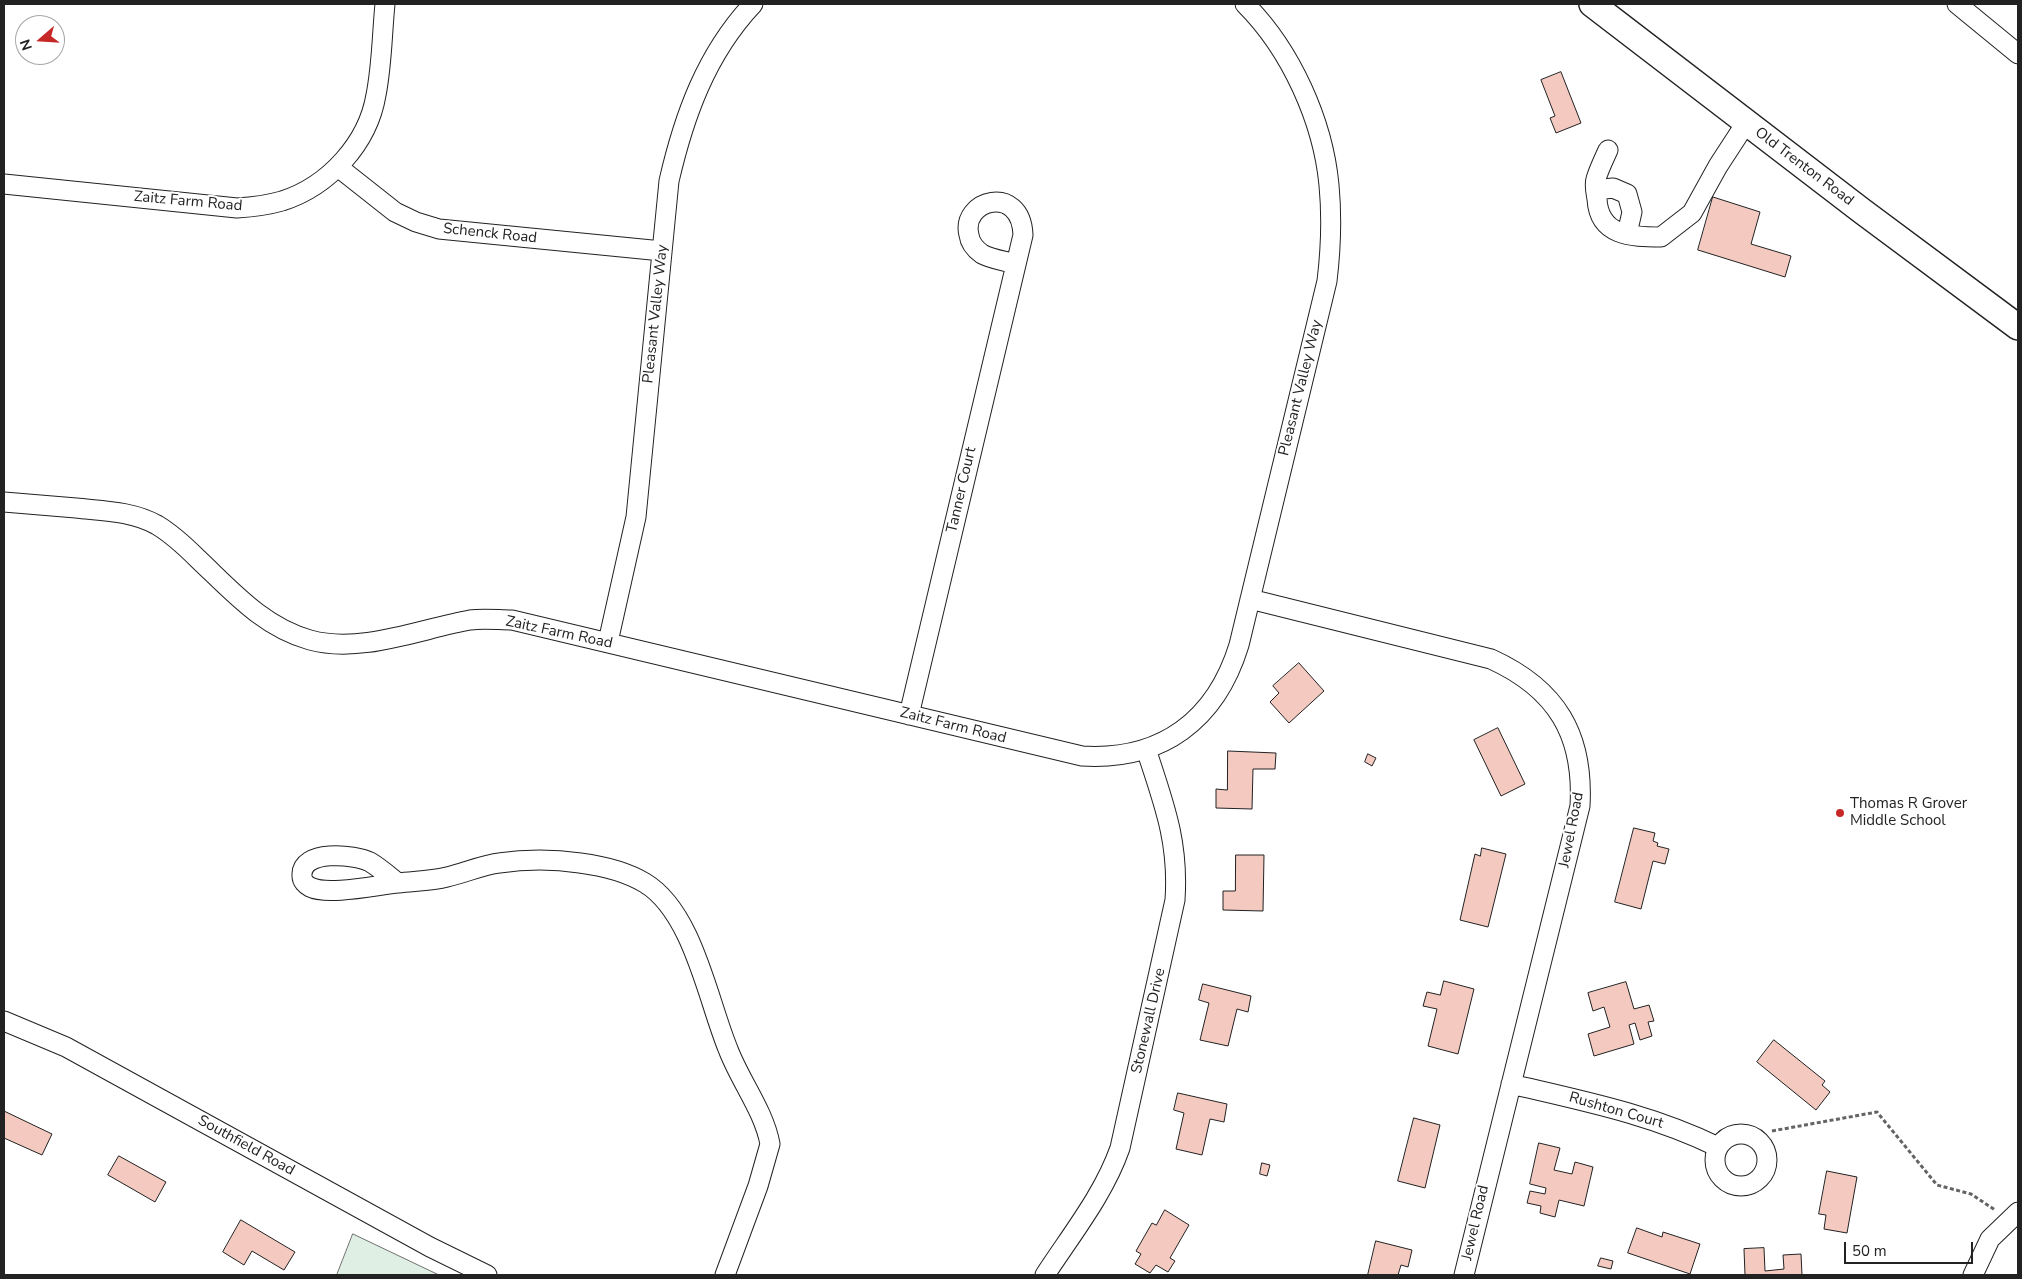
<!DOCTYPE html>
<html>
<head>
<meta charset="utf-8">
<style>
  body { margin:0 }
  #map { position:relative; width:2022px; height:1279px; overflow:hidden; background:#fff; font-family:"Nunito Sans",sans-serif }
  canvas { display:block }
  .frame { position:absolute; inset:0; border:5px solid #222; pointer-events:none }
  .north { position:absolute; left:15px; top:15px; width:50px; height:50px; box-sizing:border-box; background:#fff; border:1px solid #a7a7a7; border-radius:50%; rotate:251deg; font-size:14px; font-weight:700; line-height:20px; text-align:center; color:#222 }
  .north::after { content:''; display:block; margin:auto; width:18px; height:22px; background:#c62828; clip-path:polygon(50% 0,100% 100%,50% 72%,0 100%) }
  .scale { position:absolute; left:1844px; top:1242px; width:129px; height:22px; box-sizing:border-box; border:2px solid #222; border-top:0; padding-left:6px; font-size:15px; line-height:18px; white-space:nowrap; color:#222; -webkit-text-stroke:4px #fff; paint-order:stroke }
</style>
</head>
<body>
<div id="map">
<canvas width="2022" height="1279"></canvas>
<div class="frame"></div>
<div class="north">N</div>
<div class="scale">50 m</div>
</div>
<script>
const c = document.querySelector('canvas').getContext('2d');
c.lineJoin = 'round';
function paint(path, color) { c.fillStyle = color; c.fill(path, 'evenodd'); }
function stroke(path, color, width, dash) { c.strokeStyle = color; c.lineWidth = width; c.lineCap = dash ? 'butt' : 'round'; c.setLineDash(dash || []); c.stroke(path); }
function write(font, color, halo, rows, align = 'center') {
  c.font = font + ' "Nunito Sans",sans-serif'; c.lineWidth = 4; c.setLineDash([]); c.textBaseline = 'middle'; c.strokeStyle = halo; c.fillStyle = color; for (const [text, x, y, turn = 0] of rows) {
    c.save(); c.translate(x, y); c.rotate((+turn || 0) * Math.PI / 180); c.textAlign = isNaN(turn) ? turn : align; if (halo) c.strokeText(text, 0, 0); c.fillText(text, 0, 0); c.restore();
  }
}
const green = new Path2D(`
  M 353,1234 L 439,1275 L 337,1275 Z`);
paint(green, '#e0efe3');
stroke(green, '#6f6f6f', 1);
const building = new Path2D(`
  M 1561,72 L 1581,123 L 1556,133 L 1550,118 L 1555,116 L 1541,80 Z
  M 1713,197 L 1760,212 L 1751,244 L 1791,256 L 1785,277 L 1698,250 Z
  M 1299,663 L 1324,691 L 1289,723 L 1270,702 L 1279,693 L 1273,686 Z
  M 1498,728 L 1525,784 L 1501,796 L 1474,740 Z
  M 1228,751 L 1276,753 L 1275,769 L 1253,769 L 1252,809 L 1216,808 L 1216,789 L 1227,790 Z
  M 1368,754 L 1376,758 L 1372,766 L 1365,762 Z
  M 1634,828 L 1655,833 L 1653,841 L 1658,843 L 1657,846 L 1669,849 L 1665,864 L 1653,861 L 1641,909 L 1615,902 Z
  M 1482,848 L 1506,854 L 1488,927 L 1460,920 L 1475,854 L 1480,856 Z
  M 1236,855 L 1264,855 L 1263,911 L 1223,910 L 1223,891 L 1235,891 Z
  M 1444,981 L 1474,989 L 1458,1054 L 1428,1046 L 1437,1009 L 1423,1006 L 1427,992 L 1440,995 Z
  M 1626,982 L 1634,1009 L 1649,1005 L 1654,1021 L 1648,1022 L 1652,1036 L 1640,1040 L 1635,1023 L 1629,1025 L 1634,1044 L 1594,1056 L 1588,1034 L 1610,1027 L 1604,1007 L 1593,1011 L 1588,993 Z
  M 1203,984 L 1251,996 L 1248,1012 L 1237,1009 L 1228,1046 L 1200,1040 L 1209,1003 L 1199,1000 Z
  M 1774,1040 L 1825,1081 L 1822,1085 L 1830,1092 L 1816,1110 L 1757,1062 Z
  M 1178,1093 L 1227,1104 L 1224,1122 L 1210,1119 L 1202,1155 L 1176,1149 L 1184,1113 L 1174,1110 Z
  M 4,1111 L 52,1134 L 42,1155 L 4,1138 Z
  M 1414,1118 L 1440,1125 L 1425,1188 L 1398,1181 Z
  M 1539,1143 L 1560,1148 L 1554,1170 L 1572,1174 L 1575,1162 L 1593,1167 L 1584,1206 L 1559,1200 L 1555,1217 L 1540,1213 L 1541,1206 L 1527,1203 L 1530,1191 L 1545,1194 L 1546,1188 L 1530,1184 Z
  M 119,1156 L 166,1182 L 155,1202 L 108,1175 Z
  M 1262,1163 L 1270,1165 L 1267,1176 L 1260,1174 Z
  M 1827,1171 L 1857,1177 L 1847,1233 L 1824,1229 L 1826,1215 L 1819,1214 Z
  M 1165,1210 L 1189,1225 L 1170,1258 L 1175,1261 L 1168,1272 L 1156,1265 L 1150,1273 L 1135,1264 L 1141,1254 L 1136,1251 L 1152,1223 L 1156,1225 Z
  M 241,1220 L 295,1252 L 284,1270 L 252,1251 L 244,1265 L 223,1252 Z
  M 1637,1228 L 1662,1237 L 1663,1232 L 1700,1244 L 1690,1274 L 1628,1253 Z
  M 1376,1241 L 1412,1250 L 1408,1267 L 1401,1265 L 1398,1275 L 1368,1275 Z
  M 1764,1248 L 1765,1271 L 1784,1269 L 1783,1255 L 1801,1254 L 1802,1275 L 1745,1275 L 1744,1249 Z
  M 1601,1258 L 1613,1261 L 1611,1269 L 1598,1266 Z`);
paint(building, '#f3c9c0');
stroke(building, '#222', 1);
const minor = new Path2D(`
  M 1957,4 L 2018,54
  M 1608,150 C 1604,159 1599,169 1596,179 C 1594,185 1596,193 1597,199 C 1599,236 1631,237 1661,237 L 1692,213 L 1718,166 L 1746,123
  M 338,167 L 395,212 L 416,222 L 439,229 L 662,251
  M 4,184 L 237,208 C 253,207 268,205 282,201 C 329,186 368,143 376,95 C 382,65 382,34 385,4
  M 1596,190 L 1613,188 L 1627,194 L 1632,212 L 1627,234
  M 4,502 C 28,504 52,506 76,508 C 103,511 132,511 157,525 C 172,534 185,546 198,559 C 232,591 263,627 310,640 C 361,654 420,629 470,620 C 484,618 499,620 512,620 L 1082,756 C 1162,761 1216,720 1239,645 L 1327,281 C 1331,248 1332,217 1329,185 C 1323,121 1291,50 1245,4
  M 1250,599 L 1491,659 C 1557,689 1584,735 1580,806 L 1464,1275
  M 608,642 L 636,517 L 669,181 C 684,116 706,54 753,4
  M 909,715 L 1023,235 C 1021,183 960,200 969,235 C 970,243 975,249 982,254 C 991,259 1005,261 1015,264
  M 398,883 C 389,876 380,868 370,862 C 355,854 300,849 302,876 C 302,881 306,885 310,887 C 328,896 377,885 398,883 C 415,881 431,881 447,877 C 465,873 482,865 499,863 C 526,859 553,859 580,863 C 603,866 625,871 645,883 C 693,912 708,1001 728,1049 C 740,1081 764,1111 770,1144 L 758,1186 L 725,1275
  M 4,1021 L 66,1047 L 430,1247 L 487,1275
  M 1511,1084 C 1583,1101 1650,1114 1718,1147
  M1715 1160a26 26 0 1 1 52 0a26 26 0 1 1-52 0Z
  M 1045,1275 C 1071,1235 1104,1194 1120,1148 L 1175,900 C 1179,842 1164,804 1146,749
  M 1973,1275 L 1990,1239 L 2018,1212`);
const major = new Path2D(`
  M 1592,4 L 1862,211 L 2018,327`);
stroke(minor, '#222', 21);
stroke(major, '#222', 28);
stroke(new Path2D(`
  M 1772,1131 L 1877,1112 L 1937,1185 L 1971,1194 L 1995,1210`), '#646464', 3, [4, 2.5]);
stroke(minor, '#fff', 19);
stroke(major, '#fff', 25);
for (const [x, y, r, color] of [
  [1840,813,5,"#c62828"]
]) { const dot = new Path2D(); dot.arc(x, y, r, 0, 2 * Math.PI); c.fillStyle = color; c.fill(dot); stroke(dot, '#fff', 2); }
write('15px', '#222', '#fff', [
  ["Old Trenton Road",1804,167,37],
  ["Zaitz Farm Road",188,202,5],
  ["Schenck Road",490,234,6],
  ["Pleasant Valley Way",656,314,-84],
  ["Pleasant Valley Way",1301,388,-76],
  ["Tanner Court",962,490,-77],
  ["Zaitz Farm Road",559,633,12],
  ["Zaitz Farm Road",953,726,14],
  ["Jewel Road",1572,830,-79],
  ["Stonewall Drive",1149,1021,-77],
  ["Rushton Court",1616,1111,16],
  ["Southfield Road",246,1146,29],
  ["Jewel Road",1476,1223,-77]
]);
write('15px', '#222', '#fff', [
  ["Thomas R Grover",1850,804],
  ["Middle School",1850,821]
], 'left');
</script>
</body>
</html>
